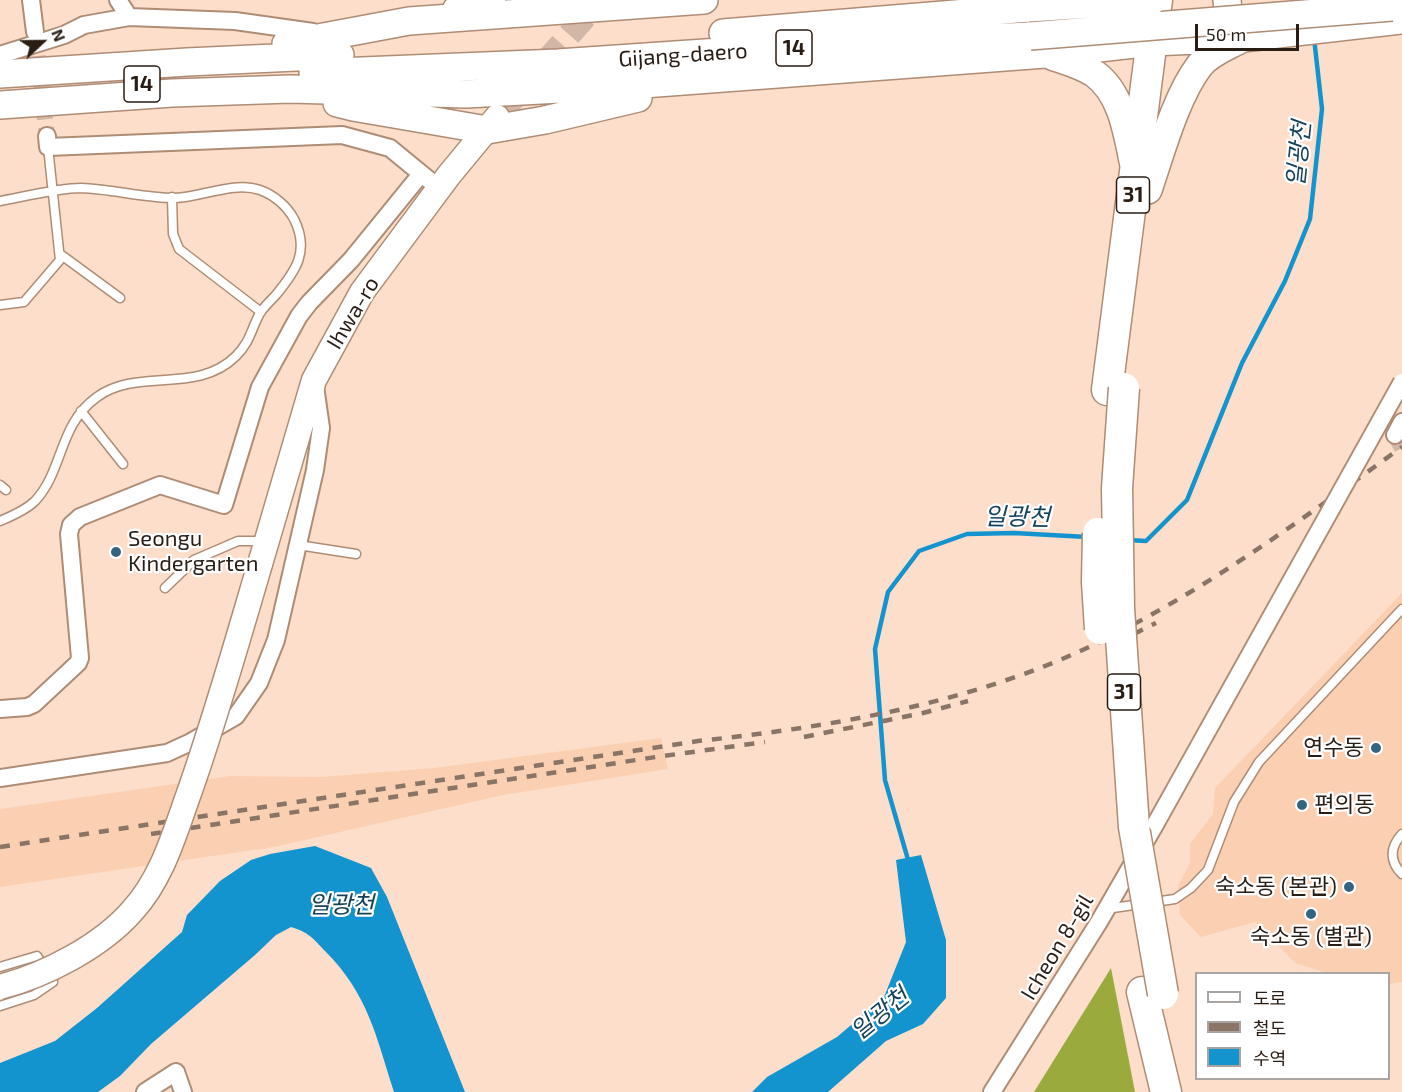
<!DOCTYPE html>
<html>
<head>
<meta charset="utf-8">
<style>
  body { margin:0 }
  #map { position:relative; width:1402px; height:1092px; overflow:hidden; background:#fcdeca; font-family:"Exo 2","Noto Sans KR",sans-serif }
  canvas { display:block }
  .legend { position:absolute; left:1195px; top:972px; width:195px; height:108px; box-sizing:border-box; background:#fff; border:2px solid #aaa5a1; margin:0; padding:8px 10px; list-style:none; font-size:18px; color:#2a1d14 }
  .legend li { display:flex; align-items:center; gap:12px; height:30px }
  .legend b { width:30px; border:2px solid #aaa5a1 }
  .north { position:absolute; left:12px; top:12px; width:60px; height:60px; -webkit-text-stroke:4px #fff; paint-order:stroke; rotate:68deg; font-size:16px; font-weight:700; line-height:24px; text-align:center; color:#2a1d14 }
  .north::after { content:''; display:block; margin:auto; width:21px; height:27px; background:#2a1d14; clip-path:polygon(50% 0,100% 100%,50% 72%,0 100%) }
  .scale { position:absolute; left:1195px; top:24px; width:104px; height:27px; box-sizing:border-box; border:3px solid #2a1d14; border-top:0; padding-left:8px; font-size:18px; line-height:21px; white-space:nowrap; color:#2a1d14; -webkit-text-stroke:4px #fff; paint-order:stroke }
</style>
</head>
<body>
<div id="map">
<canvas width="1402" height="1092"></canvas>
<ul class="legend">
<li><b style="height:8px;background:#fff"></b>도로</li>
<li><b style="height:8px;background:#897466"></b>철도</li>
<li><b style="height:16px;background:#1394cf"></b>수역</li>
</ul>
<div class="north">N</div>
<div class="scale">50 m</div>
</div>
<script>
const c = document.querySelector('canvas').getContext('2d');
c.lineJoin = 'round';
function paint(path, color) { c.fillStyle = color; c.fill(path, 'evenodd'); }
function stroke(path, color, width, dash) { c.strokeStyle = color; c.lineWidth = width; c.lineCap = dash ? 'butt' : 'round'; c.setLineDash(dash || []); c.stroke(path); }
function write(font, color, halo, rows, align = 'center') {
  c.font = font + ' "Exo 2","Noto Sans KR",sans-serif'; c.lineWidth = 4.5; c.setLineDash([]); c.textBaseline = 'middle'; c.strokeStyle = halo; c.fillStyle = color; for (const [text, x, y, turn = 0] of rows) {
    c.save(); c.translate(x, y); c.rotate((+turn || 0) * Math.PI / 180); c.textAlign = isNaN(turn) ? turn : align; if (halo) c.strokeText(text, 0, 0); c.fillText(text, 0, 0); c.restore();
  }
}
paint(new Path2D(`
  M 1402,593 L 1402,982 L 1389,984 L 1388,974 L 1327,973 L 1295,963 L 1255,922 L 1201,937 L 1180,915 L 1178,886 L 1190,863 L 1190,844 L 1213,814 L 1215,788 Z
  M 661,738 L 668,769 L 503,795 L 274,847 L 0,887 L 0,809 L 230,776 L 321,777 L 434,768 Z`), '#fbd0b2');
paint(new Path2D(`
  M 1111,968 L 1135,1092 L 1034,1092 Z`), '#9baa3d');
paint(new Path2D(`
  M 315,846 L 371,868 L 387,897 L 465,1092 L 394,1092 C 376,1036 368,994 325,951 C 313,938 308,932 291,927 L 276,935 L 255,955 L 151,1044 L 120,1076 L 98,1092 L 0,1092 L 0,1063 L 55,1041 L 97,1008 L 182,932 L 187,915 L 220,881 L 251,860 L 270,854 Z
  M 921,855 L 946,940 L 946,998 L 923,1024 L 886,1041 L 828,1092 L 752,1092 L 767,1077 L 837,1037 L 884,997 L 906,942 L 896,860 Z`), '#1394cf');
stroke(new Path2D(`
  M 1128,540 L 1146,541 L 1187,500 L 1242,363 L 1285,281 L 1310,219 L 1322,109 L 1314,38
  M 909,863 L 885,780 L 875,649 L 888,592 L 919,551 L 967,534 L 1014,533 L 1087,537`), '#1394cf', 4.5);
stroke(new Path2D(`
  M 35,32 L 47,136
  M 1395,435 L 1402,448`), '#d2b7a6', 16, [16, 8]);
stroke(new Path2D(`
  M 498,116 L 600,0`), '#d2b7a6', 24, [24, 12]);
const lane = new Path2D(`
  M 172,197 L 173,234 L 179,249 L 261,312
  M 0,201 C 22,197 59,188 81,188 C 112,189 144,198 175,198 C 203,197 233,181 260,190 C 274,195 287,206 294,219 C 310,251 296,271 275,296 C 270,301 264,307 260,313 C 251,329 251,341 236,356 C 197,395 138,367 97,397 C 58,425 64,470 35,501 C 26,510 12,516 0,521
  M 60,254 L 120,298
  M 0,305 L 24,302 L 60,260 L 48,147
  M 81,411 L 123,464
  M 0,485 L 6,490
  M 298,545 L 356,554
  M 165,588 L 194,560 L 238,541 L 263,541
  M 1402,834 C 1390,847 1389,861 1402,874
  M 1106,909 L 1175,899 L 1191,888 L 1208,870 L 1234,802 L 1259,762 L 1402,609
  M 0,967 L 37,956 L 53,982 L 34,995 L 0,1006`);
const street = new Path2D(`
  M 31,0 L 35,32
  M 118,0 L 129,17
  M 0,55 L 64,35 L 84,25 L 129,17 L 235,21 L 313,32
  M 47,136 L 48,147 L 342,135 L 390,148 L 429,180
  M 1395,435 L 1402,422
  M 0,709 L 27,707 L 34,704 L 78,663 L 80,658 L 69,534 L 71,525 L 80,517 L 160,485 L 224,505 L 260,387 L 299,316 L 309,303 L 351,260 L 421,174
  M 0,778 L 167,753 L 191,742 L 236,716 L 259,683 L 276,640 L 315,470 L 321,428 L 315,386
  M 145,1092 L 176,1072 L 183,1092
  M 992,1092 L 1099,922 L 1156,823`);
const secondary = new Path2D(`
  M 455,9 L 493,0
  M 260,564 L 314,380 L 362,292 L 449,175 L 497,117`);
const primary = new Path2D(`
  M 1227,0 L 1229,21 L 1237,33 L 1243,34
  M 723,33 L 1028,8
  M 286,44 L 409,21 L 704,0
  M 1052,56 C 1066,61 1082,65 1095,74 C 1121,93 1127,131 1133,161
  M 313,73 L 558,63 L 749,50 L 1030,36
  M 0,74 L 187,62 L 340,55
  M 337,103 L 353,107 L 487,130 L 545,120 L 638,98
  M 0,105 L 172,93 L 290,89 L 466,94 L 617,86 L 1045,54 L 1152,42 L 1243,38 L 1402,20
  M 1148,190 C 1161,152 1176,96 1200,65 C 1210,53 1226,47 1239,40`);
const highway = new Path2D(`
  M 1107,390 L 1157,0
  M 1142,992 L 1166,1092`);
stroke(lane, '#ae8c75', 11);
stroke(street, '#ae8c75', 20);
stroke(secondary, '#ae8c75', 27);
stroke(primary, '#ae8c75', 30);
stroke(highway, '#ae8c75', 33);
stroke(lane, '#fff', 8);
stroke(street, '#fff', 16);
stroke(secondary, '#fff', 24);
stroke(primary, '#fff', 27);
stroke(highway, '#fff', 30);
stroke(new Path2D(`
  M 1116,643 L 1156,623
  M 804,737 L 923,713 L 968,701
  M 151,834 L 656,757 L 765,742
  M 0,847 L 698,741 C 830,727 968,704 1089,647 C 1202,593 1301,520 1402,447`), '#897466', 4.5, [10, 10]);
const streetBridge = new Path2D(`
  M 1156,823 L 1402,382`);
const secondaryBridge = new Path2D(`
  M 0,987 C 46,975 102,946 133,910 C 162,878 174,835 188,796 C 215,720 237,642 260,564`);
const primaryBridge = new Path2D(`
  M 1028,8 L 1153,0
  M 1030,36 L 1392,7`);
const highwayBridge = new Path2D(`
  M 1124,388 L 1117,488 L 1119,608 L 1134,827 L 1163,994
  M 1098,533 L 1097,582 L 1100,629`);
stroke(streetBridge, '#ae8c75', 20, []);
stroke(secondaryBridge, '#ae8c75', 27, []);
stroke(primaryBridge, '#ae8c75', 30, []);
stroke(highwayBridge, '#ae8c75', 33, []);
stroke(streetBridge, '#fff', 16);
stroke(secondaryBridge, '#fff', 24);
stroke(primaryBridge, '#fff', 27);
stroke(highwayBridge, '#fff', 30);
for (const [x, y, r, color] of [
  [116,552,6,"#336583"],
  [1376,748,6,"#336583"],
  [1302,805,6,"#336583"],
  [1349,887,6,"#336583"],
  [1311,914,6,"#336583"]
]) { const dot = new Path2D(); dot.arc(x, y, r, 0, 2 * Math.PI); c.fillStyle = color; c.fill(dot); stroke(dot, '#fff', 2); }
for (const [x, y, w] of [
  [794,48,36],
  [142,84,36],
  [1133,195,33],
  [1124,692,33]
]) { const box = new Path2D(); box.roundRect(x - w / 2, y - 18, w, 36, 4.5); c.fillStyle = '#fff'; c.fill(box); stroke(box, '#2a1d14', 1.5); }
write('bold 21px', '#2a1d14', null, [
  ["14",794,48],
  ["14",142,84],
  ["31",1133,195],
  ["31",1124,692]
]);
write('22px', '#2a1d14', '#fff', [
  ["Gijang-daero",683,55,-4],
  ["Ihwa-ro",353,313,-59],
  ["Icheon 8-gil",1057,947,-59]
]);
write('22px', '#2a1d14', '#fff', [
  ["Seongu",128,539],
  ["Kindergarten",128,564],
  ["연수동",1364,748,"right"],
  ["편의동",1314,805],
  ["숙소동 (본관)",1337,887,"right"],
  ["숙소동 (별관)",1311,937,"center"]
], 'left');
write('italic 24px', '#16435c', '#fff', [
  ["일광천",1299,154,-84],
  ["일광천",1017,517,1],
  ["일광천",341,905],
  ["일광천",880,1014,-39]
]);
</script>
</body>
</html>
